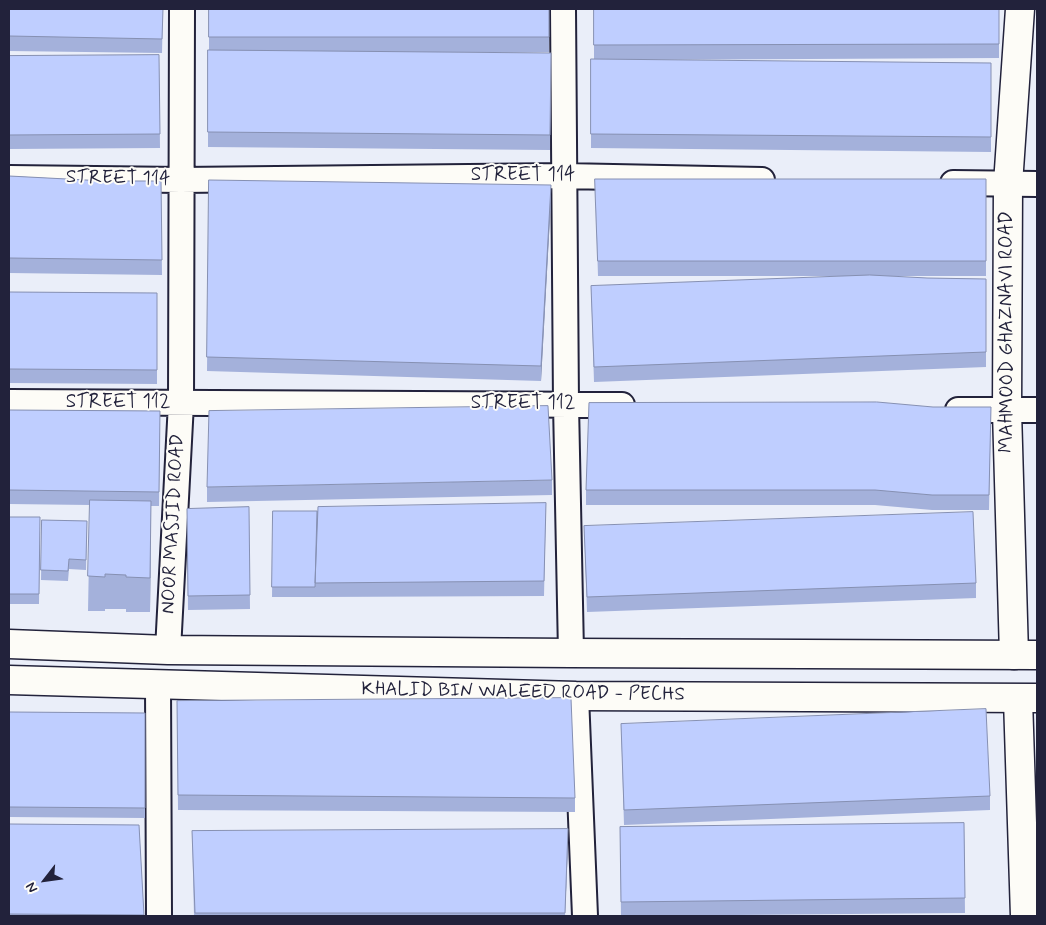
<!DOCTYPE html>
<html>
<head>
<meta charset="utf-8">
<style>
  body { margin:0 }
  #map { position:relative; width:1046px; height:925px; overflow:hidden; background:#eaeef9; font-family:Mynerve,sans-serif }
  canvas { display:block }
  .frame { position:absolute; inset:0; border:10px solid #22223b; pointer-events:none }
  .north { position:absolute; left:20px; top:855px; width:50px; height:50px; -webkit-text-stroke:4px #fdfcf7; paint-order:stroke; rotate:240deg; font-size:14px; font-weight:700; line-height:20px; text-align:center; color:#22223b }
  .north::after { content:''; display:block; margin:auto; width:18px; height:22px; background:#22223b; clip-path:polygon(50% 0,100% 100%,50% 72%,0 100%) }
</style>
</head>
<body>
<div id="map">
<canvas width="1046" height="925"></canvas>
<div class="frame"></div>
<div class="north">N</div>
</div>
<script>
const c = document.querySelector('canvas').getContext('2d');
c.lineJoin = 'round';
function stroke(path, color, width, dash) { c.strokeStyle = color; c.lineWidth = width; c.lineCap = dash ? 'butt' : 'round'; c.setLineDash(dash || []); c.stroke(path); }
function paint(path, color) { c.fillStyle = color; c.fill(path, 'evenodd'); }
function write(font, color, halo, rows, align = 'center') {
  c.font = font + ' Mynerve,sans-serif'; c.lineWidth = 4; c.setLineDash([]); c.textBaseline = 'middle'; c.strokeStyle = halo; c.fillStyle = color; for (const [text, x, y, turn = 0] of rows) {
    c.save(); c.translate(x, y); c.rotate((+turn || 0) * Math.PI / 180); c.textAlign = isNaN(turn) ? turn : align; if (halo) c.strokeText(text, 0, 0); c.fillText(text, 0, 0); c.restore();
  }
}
const minor = new Path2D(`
  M 563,9 L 566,404 L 571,653
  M 9,178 L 181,180 L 564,176 L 762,180
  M 953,183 L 1037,184
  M 9,402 L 622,405
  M 958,410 L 1037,410
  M 168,650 L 181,403 L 182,9
  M 158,685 L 159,916
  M 576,696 L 585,916`);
const tertiary = new Path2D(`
  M 1014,655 L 1007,411 L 1008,184 L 1020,9
  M 1018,699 L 1025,916`);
const secondary = new Path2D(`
  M 9,644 L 168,650 L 571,653 L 1037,655
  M 9,680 L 576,696 L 1037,698`);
stroke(minor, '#22223b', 28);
stroke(tertiary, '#22223b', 31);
stroke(secondary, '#22223b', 31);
stroke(minor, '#fdfcf7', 24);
stroke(tertiary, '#fdfcf7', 28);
stroke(secondary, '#fdfcf7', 28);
paint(new Path2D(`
  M 9,9 L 163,9 L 162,53 L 9,51 Z
  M 209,9 L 549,9 L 549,52 L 395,52 L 551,53 L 550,150 L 208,147 L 208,50 L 209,50 Z
  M 594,9 L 999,9 L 999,58 L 617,60 L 991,63 L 991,152 L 591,148 L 591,59 L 594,59 Z
  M 159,55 L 160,148 L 9,149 L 9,56 Z
  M 9,176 L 105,181 L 161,181 L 162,275 L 9,273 Z
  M 595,179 L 986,179 L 986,276 L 881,276 L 927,278 L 986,279 L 986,367 L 594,382 L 591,286 L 855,276 L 598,276 Z
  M 209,180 L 551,199 L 541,381 L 207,371 Z
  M 9,292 L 157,293 L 157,384 L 9,383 Z
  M 933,407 L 991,407 L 989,510 L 932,510 L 875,505 L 586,505 L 586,490 Z
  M 9,410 L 160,411 L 159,506 L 151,506 L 150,612 L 126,612 L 126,609 L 105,609 L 105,611 L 88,611 L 90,505 L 9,504 Z
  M 552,480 L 552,495 L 207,502 L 207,487 Z
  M 546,503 L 544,596 L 315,597 L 272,597 L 273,511 L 317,511 Z
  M 249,507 L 250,609 L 188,610 L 187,509 Z
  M 9,517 L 40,517 L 39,604 L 9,604 Z
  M 42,520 L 87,521 L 86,570 L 69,569 L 68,581 L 41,580 Z
  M 584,526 L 976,583 L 976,598 L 587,612 Z
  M 177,701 L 575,798 L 575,812 L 178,810 Z
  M 9,712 L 145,713 L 145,818 L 9,817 Z
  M 621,724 L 990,796 L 990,810 L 624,825 Z
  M 964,823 L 965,913 L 621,916 L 620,827 Z
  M 9,824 L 139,825 L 144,916 L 9,916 Z
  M 192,831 L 568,844 L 565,916 L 194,916 Z`), '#a4b1db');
paint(new Path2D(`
  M 551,185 L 551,199 L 541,381 L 541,366 Z
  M 151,501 L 151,536 L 150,612 L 150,578 Z
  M 568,829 L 568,844 L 565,916 Z`), '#8690b2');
const building = new Path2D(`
  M 9,9 L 163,9 L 162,39 L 9,36 Z
  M 209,9 L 549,9 L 549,37 L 209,37 Z
  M 594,9 L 999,9 L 999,44 L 594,45 Z
  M 208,50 L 551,53 L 550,135 L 208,132 Z
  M 159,55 L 160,134 L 9,135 L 9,56 Z
  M 591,59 L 991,63 L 991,137 L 591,134 Z
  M 9,176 L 105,181 L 161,181 L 162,260 L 9,258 Z
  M 595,179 L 986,179 L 986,261 L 598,261 Z
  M 209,180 L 551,185 L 541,366 L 207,357 Z
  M 870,275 L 927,278 L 986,279 L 986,352 L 594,367 L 591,286 Z
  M 9,292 L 157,293 L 157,370 L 9,369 Z
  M 877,402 L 933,407 L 991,407 L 989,495 L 932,495 L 875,490 L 586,490 L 589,403 Z
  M 548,406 L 552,480 L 207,487 L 209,411 Z
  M 9,410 L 160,411 L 159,492 L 9,490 Z
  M 90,500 L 151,501 L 150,578 L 126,577 L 126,575 L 105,574 L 105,577 L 88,576 Z
  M 546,503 L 544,581 L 315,583 L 318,507 Z
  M 249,507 L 250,595 L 188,596 L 187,509 Z
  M 273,511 L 317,511 L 315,587 L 272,587 Z
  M 973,512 L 976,583 L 587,597 L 584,526 Z
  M 9,517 L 40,517 L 39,594 L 9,594 Z
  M 42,520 L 87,521 L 86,560 L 69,559 L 68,571 L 41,570 Z
  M 571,698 L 575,798 L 178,795 L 177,701 Z
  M 986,709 L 990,796 L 624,810 L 621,724 Z
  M 9,712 L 145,713 L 145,808 L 9,807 Z
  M 964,823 L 965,898 L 621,902 L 620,827 Z
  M 9,824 L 139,825 L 144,915 L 9,914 Z
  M 568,829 L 565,913 L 195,913 L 192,831 Z`);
paint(building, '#bfceff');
stroke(building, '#8690b2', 1);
write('19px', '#22223b', '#fdfcf7', [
  ["STREET 114",523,176],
  ["STREET 114",118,179,1],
  ["MAHMOOD GHAZNAVI ROAD",1008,332,-90],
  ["STREET 112",118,403],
  ["STREET 112",523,404],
  ["NOOR MASJID ROAD",174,524,-87],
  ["KHALID BIN WALEED ROAD - PECHS",523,693,1]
]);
</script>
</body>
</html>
